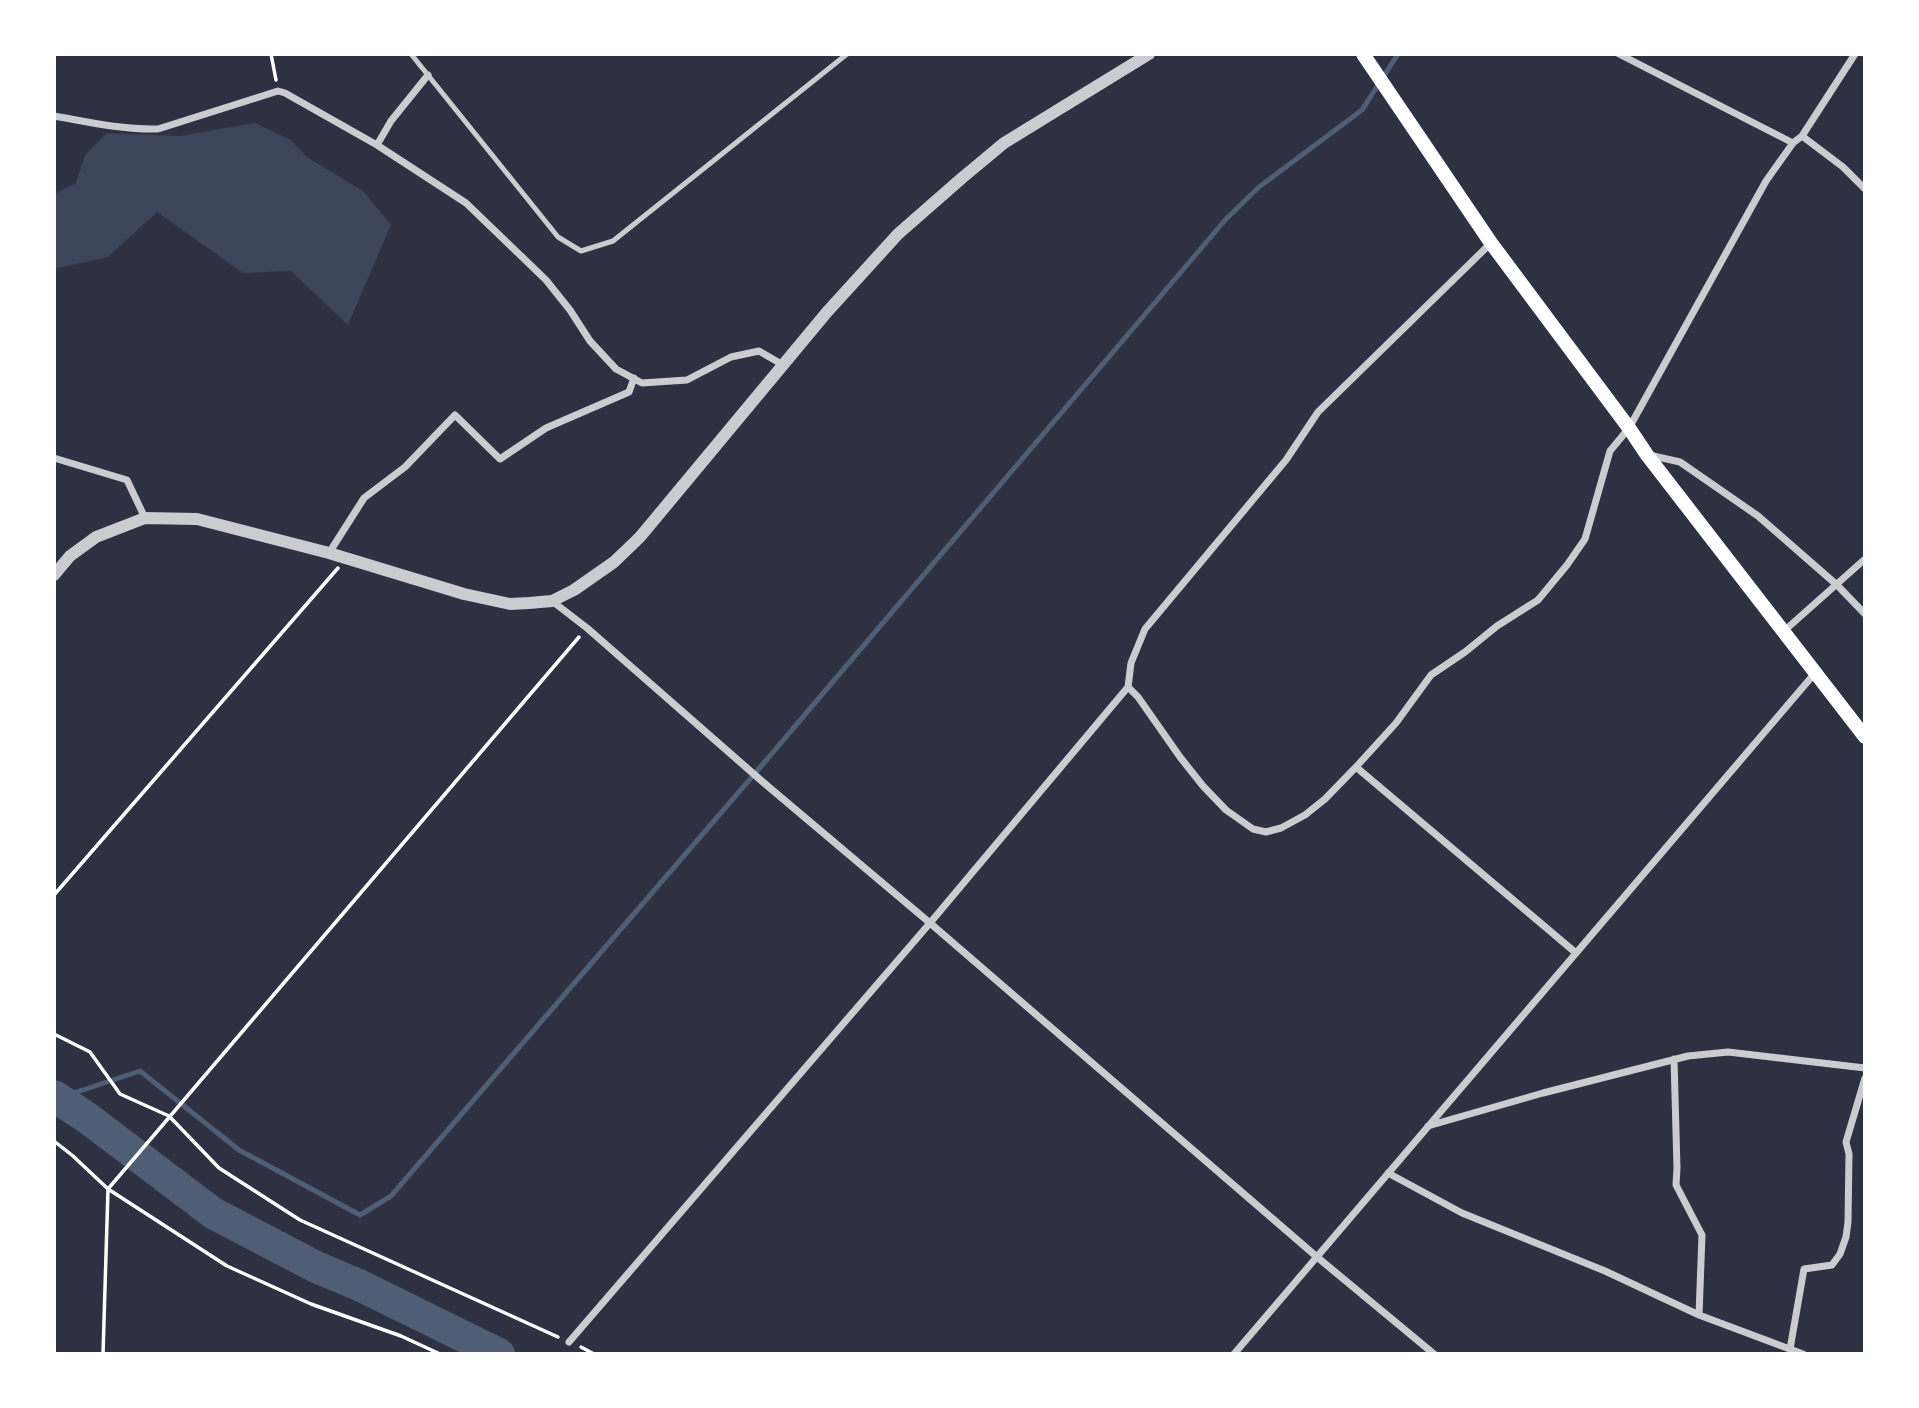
<!DOCTYPE html>
<html>
<head>
<meta charset="utf-8">
<style>
  body { margin:0 }
  #map { position:relative; width:1919px; height:1408px; overflow:hidden; background:#2d3142; font-family:"Exo 2",sans-serif }
  canvas { display:block }
  .frame { position:absolute; inset:0; border:56px solid #fff; pointer-events:none }
</style>
</head>
<body>
<div id="map">
<canvas width="1919" height="1408"></canvas>
<div class="frame"></div>
</div>
<script>
const c = document.querySelector('canvas').getContext('2d');
c.lineJoin = 'round';
function paint(path, color) { c.fillStyle = color; c.fill(path, 'evenodd'); }
function stroke(path, color, width, dash) { c.strokeStyle = color; c.lineWidth = width; c.lineCap = dash ? 'butt' : 'round'; c.setLineDash(dash || []); c.stroke(path); }
paint(new Path2D(`
  M 255,123 L 291,140 L 307,157 L 363,191 L 391,225 L 348,325 L 291,271 L 243,273 L 157,212 L 108,257 L 54,269 L 54,194 L 76,183 L 85,155 L 107,133 L 180,136 Z`), '#3c4559');
stroke(new Path2D(`
  M 59,1098 L 140,1071 L 239,1150 L 360,1215 L 391,1196 L 763,764 L 1226,219 L 1259,187 L 1362,110 L 1398,54`), '#4f5d75', 5);
stroke(new Path2D(`
  M 54,1096 L 86,1117 L 213,1213 L 316,1267 L 359,1285 L 499,1354`), '#4f5d75', 32);
stroke(new Path2D(`
  M 271,54 L 276,80
  M 54,895 L 338,568
  M 54,1034 L 90,1052 L 120,1094 L 169,1116 L 219,1168 L 300,1220 L 558,1337
  M 54,1141 L 73,1156 L 108,1189 L 227,1266 L 311,1304 L 401,1336 L 440,1354
  M 581,1347 L 594,1354
  M 103,1354 L 108,1189 L 579,637`), '#fff', 3.5);
stroke(new Path2D(`
  M 411,54 L 558,237 L 581,251 L 613,241 L 847,54`), '#caccd0', 5);
stroke(new Path2D(`
  M 1619,54 L 1793,143
  M 54,116 C 89,122 122,130 158,129 L 278,91 L 285,93 L 377,145 L 466,203 L 546,280 L 570,310 L 590,341 L 616,369 L 642,383 L 687,380 L 731,357 L 759,351 L 783,365
  M 1802,136 L 1843,167 L 1865,189
  M 377,145 L 391,121 L 428,75
  M 1649,455 L 1680,462 L 1758,516 L 1837,585 L 1865,614
  M 54,458 L 127,480 L 145,518
  M 329,553 L 364,498 L 405,467 L 455,415 L 500,459 L 546,428 L 629,392 L 634,378
  M 552,601 L 587,628 L 764,783 L 930,923 L 1317,1257 L 1434,1354
  M 1784,631 L 1865,559
  M 1128,687 L 1138,697 L 1180,757 L 1203,786 L 1226,810 L 1253,829 L 1266,832 L 1281,828 L 1305,815 L 1325,799 L 1356,767 L 1396,723 L 1431,675 L 1465,652 L 1497,626 L 1538,600 L 1567,565 L 1585,539 L 1610,451 L 1629,428 L 1766,181 L 1793,143 L 1802,136 L 1855,54
  M 1356,767 L 1576,953
  M 1674,1059 L 1677,1168 L 1676,1185 L 1702,1235 L 1699,1315
  M 1428,1126 L 1543,1093 L 1688,1056 L 1728,1052 L 1865,1068
  M 1388,1173 L 1462,1213 L 1605,1271 L 1699,1315 L 1803,1354
  M 569,1342 L 930,923 L 1128,687 L 1131,663 L 1145,629 L 1286,460 L 1318,412 L 1491,243
  M 1790,1349 L 1804,1269 L 1832,1265 L 1840,1254 L 1846,1237 L 1848,1222 L 1849,1154 L 1846,1142 L 1865,1078
  M 1234,1354 L 1815,673`), '#caccd0', 7);
stroke(new Path2D(`
  M 54,575 L 70,556 L 96,537 L 145,518 L 197,519 L 329,553 L 464,594 L 510,604 L 529,603 L 552,601 L 574,590 L 614,562 L 640,537 L 827,312 L 898,234 L 962,178 L 1004,143 L 1149,54`), '#caccd0', 12);
stroke(new Path2D(`
  M 1363,54 L 1491,243 L 1629,428 L 1647,455 L 1865,737`), '#fff', 14);
</script>
</body>
</html>
